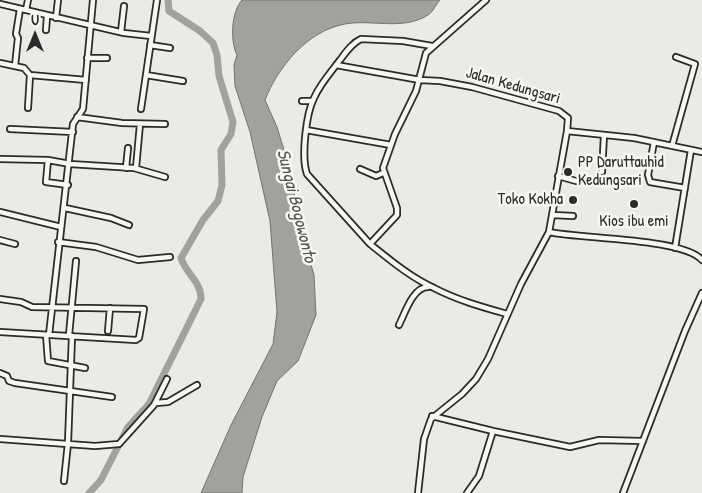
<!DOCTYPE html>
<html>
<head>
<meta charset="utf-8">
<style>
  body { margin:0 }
  #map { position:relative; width:702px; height:493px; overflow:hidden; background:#eaeae6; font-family:"Patrick Hand",sans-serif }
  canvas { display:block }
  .north { position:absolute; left:10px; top:10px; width:50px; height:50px; -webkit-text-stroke:4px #f6f6f2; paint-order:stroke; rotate:0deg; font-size:14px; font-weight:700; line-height:20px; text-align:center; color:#2b2b2b }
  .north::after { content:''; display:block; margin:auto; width:18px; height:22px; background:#2b2b2b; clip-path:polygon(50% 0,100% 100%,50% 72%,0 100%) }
</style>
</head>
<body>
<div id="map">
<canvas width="702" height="493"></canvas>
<div class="north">U</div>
</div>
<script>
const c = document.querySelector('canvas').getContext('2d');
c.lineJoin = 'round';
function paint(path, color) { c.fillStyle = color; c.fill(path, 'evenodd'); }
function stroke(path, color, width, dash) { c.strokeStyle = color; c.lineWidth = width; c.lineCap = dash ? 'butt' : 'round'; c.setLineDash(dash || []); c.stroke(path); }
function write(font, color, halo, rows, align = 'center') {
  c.font = font + ' "Patrick Hand",sans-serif'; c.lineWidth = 5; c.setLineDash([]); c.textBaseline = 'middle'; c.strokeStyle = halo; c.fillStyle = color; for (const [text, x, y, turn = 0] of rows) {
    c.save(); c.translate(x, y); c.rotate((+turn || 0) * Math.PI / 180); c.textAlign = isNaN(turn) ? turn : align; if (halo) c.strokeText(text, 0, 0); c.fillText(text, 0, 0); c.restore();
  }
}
const water = new Path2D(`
  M 242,0 L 440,0 C 436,4 433,12 428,15 C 403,31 372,19 345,24 C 307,31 278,67 265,100 L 277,127 L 289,166 L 302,234 L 314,275 L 316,315 L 298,361 L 277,381 L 262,417 L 243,477 L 242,493 L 201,493 L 231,425 L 273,344 L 277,312 L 270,221 L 250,132 L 235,86 L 234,65 L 237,55 C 230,41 231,12 242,0 Z`);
paint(water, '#a1a19e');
stroke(water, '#727270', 1);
stroke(new Path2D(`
  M 89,493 L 101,480 L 128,427 L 149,404 L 201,299 C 201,281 186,274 181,258 L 203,220 L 218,201 L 222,185 L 221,150 L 231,134 L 233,122 L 219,76 L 217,55 L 213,43 L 200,31 L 169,11 L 168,0`), '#a1a19e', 7);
const minor = new Path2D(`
  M 486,0 L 426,53 L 416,91 L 395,134 L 383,168 L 397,208 L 397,215 L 370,244 C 390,260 410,277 434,288 C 457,300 482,307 507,314
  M 0,4 L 124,33 L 151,36
  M 26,10 L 28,0
  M 56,18 L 58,0
  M 46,30 L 47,16
  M 121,32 L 124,6
  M 150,45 L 170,48
  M 87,58 L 107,58
  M 0,63 L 24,68 L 30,75 L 86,80
  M 336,65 L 420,80 L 440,81 L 472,87 L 559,111 L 568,118 L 567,131 L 634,138 L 702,152
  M 15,66 L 18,38 L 16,34 L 20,9
  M 146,75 L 183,81
  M 302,101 L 312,101
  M 28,108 L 30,75
  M 141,109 L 157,0
  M 77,117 L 122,123 L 165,124
  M 10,129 L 73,132
  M 306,130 L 391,145
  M 654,142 L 648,175 L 650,182 L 685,188
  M 672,146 L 695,64 L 676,57
  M 0,159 L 48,160 L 70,164 L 134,168 L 165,177
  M 48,160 L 46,182 L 68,185
  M 126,168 L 128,148
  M 136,168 L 140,124
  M 360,169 L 376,176 L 383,173
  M 602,172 L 604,135
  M 558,176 L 576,181
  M 65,208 L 111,218 L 129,225
  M 0,212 L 61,227
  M 553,215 L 573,216
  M 549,232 C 581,239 683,238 702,260
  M 0,240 L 15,244
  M 58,242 L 96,247 L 138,260 L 170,257
  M 370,244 L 307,174 C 301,157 306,114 314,98 C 320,84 331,72 340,60 C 346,52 352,43 361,39 L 403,41 L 432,46
  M 675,248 L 691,150
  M 0,299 L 21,302 L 32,307 L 144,309 L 139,338 L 136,340 L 0,332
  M 399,325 C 405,313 413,287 428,287
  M 108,331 L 110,308
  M 46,335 L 48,361 L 85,368
  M 49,335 L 73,124 L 83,109 L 93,0
  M 69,335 L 76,261
  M 0,373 L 7,376 L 9,381 L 15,383 L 112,397
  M 156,403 L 168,402 L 197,385
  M 432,416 L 493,431 L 570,447 L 599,440 L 643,441
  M 0,439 L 95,446 L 119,444 L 154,405 L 167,379
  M 64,481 L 68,443 L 72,336
  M 418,493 L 424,439 L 431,419 L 462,394 L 476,379 L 488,359 L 521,284 L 549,232 L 567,131
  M 467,493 L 479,476 L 493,431
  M 623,493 L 685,331 L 702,293`);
stroke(minor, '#2b2b2b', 8);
stroke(minor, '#f6f6f2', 4.5);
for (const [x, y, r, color] of [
  [568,172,5,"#2b2b2b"],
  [573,200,5,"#2b2b2b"],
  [634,204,5,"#2b2b2b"]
]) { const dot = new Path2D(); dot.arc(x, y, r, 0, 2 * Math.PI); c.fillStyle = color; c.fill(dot); stroke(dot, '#f6f6f2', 2); }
write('16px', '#2b2b2b', '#f6f6f2', [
  ["Jalan Kedungsari",513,86,16]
]);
write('16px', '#2b2b2b', '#f6f6f2', [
  ["PP Daruttauhid",578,163],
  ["Kedungsari",578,181],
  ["Toko Kokha",563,200,"right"],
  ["Kios ibu emi",634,222,"center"]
], 'left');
write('italic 18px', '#545453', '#f6f6f2', [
  ["Sungai Bogowonto",296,206,76]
]);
</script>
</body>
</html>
